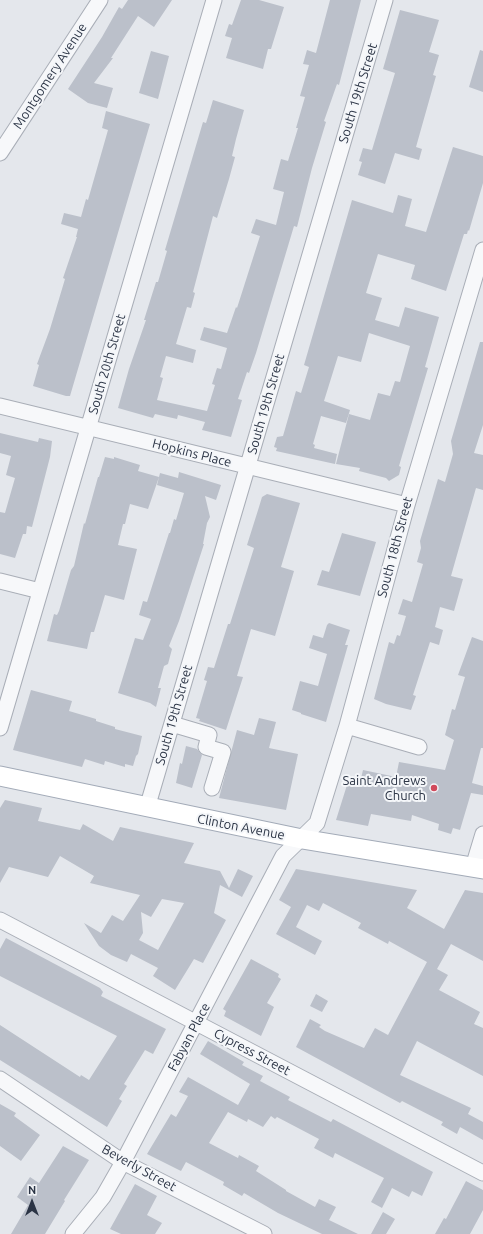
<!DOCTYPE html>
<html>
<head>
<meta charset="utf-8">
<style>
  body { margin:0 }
  #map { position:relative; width:483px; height:1234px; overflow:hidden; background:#e4e7ec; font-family:Ubuntu,sans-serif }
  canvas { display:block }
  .north { position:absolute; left:12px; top:1182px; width:40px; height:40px; -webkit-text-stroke:3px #f4f6f9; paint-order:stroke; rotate:0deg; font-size:11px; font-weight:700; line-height:16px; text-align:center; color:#2b3445 }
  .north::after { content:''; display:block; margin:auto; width:14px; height:18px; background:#2b3445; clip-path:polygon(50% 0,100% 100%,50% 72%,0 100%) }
</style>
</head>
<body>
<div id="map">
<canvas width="483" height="1234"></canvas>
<div class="north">N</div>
</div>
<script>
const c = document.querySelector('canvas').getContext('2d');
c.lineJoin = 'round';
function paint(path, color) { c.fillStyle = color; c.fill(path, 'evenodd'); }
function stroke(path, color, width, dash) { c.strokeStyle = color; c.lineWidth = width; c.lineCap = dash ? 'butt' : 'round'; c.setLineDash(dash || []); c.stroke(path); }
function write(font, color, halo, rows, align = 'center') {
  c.font = font + ' Ubuntu,sans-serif'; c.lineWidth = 4; c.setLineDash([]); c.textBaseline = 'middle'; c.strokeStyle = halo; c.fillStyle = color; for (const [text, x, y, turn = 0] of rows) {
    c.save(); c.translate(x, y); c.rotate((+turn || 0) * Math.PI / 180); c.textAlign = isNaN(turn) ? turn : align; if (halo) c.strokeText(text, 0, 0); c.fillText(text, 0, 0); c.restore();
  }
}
paint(new Path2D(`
  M 128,0 L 172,0 L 154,27 L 138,16 L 111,58 L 113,58 L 94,83 L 113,88 L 107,108 L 88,103 L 68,89 L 102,37 L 119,7 L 122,9 Z
  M 241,0 L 259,0 L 284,7 L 271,49 L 268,49 L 263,69 L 226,58 L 232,38 L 225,36 L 229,24 L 232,25 Z
  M 330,0 L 361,0 L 339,85 L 337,84 L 324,121 L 326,122 L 312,168 L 297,227 L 294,226 L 256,353 L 249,373 L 247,372 L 238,399 L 242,400 L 231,437 L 202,430 L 205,422 L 178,415 L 177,419 L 155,414 L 153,418 L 118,408 L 129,369 L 146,320 L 144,320 L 156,282 L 158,282 L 167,251 L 165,250 L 203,122 L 206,123 L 213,100 L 244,110 L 236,139 L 232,156 L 235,157 L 229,179 L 217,218 L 213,216 L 193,292 L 195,293 L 191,308 L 187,307 L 176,344 L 196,350 L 193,363 L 166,356 L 160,377 L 163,378 L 157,400 L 207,411 L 215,385 L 212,384 L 217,368 L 221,369 L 227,348 L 200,340 L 204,327 L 227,333 L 236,307 L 237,308 L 260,236 L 251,233 L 256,219 L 276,225 L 284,192 L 273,189 L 281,159 L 288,161 L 298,128 L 296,128 L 305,97 L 300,96 L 309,65 L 303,64 L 307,50 L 316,53 Z
  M 400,10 L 439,20 L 429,52 L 439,55 L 433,75 L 436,76 L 416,147 L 422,149 L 419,160 L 395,153 L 385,184 L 358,175 L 362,162 L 359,161 L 363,148 L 372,150 L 395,73 L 383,69 Z
  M 480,50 L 483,51 L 483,92 L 469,87 Z
  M 151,51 L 169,56 L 158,99 L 139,93 Z
  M 106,111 L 150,124 L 70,396 L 66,396 L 33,386 L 39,365 L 37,364 L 50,329 L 65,279 L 63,278 L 77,237 L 76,237 L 78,229 L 61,224 L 64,213 L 81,217 L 86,199 L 88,200 L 108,130 L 102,128 Z
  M 453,147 L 483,156 L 483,183 L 469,231 L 468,230 L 467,234 L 464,234 L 446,291 L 411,279 L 415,265 L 378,254 L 366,293 L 382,298 L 375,320 L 399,327 L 405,307 L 439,317 L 425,367 L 428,368 L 399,466 L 401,467 L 399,475 L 389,481 L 386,478 L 359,471 L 360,468 L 336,464 L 349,414 L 370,420 L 378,393 L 390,396 L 395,381 L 400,382 L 410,346 L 369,333 L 361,362 L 338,356 L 324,401 L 350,410 L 346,423 L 321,416 L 313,444 L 315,445 L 314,448 L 337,454 L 335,464 L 276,451 L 277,448 L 274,447 L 277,437 L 283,436 L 296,391 L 301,393 L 309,367 L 304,365 L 352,200 L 393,213 L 398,195 L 412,199 L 405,226 L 426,232 Z
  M 480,342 L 483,342 L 483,425 L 474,453 L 483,455 L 483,490 L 476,488 L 451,576 L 463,579 L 454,611 L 440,607 L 435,627 L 443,630 L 439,645 L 430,642 L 413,695 L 416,696 L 411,710 L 386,704 L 374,699 L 389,642 L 394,644 L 397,635 L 400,636 L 406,616 L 398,614 L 403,599 L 412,602 L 423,564 L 417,562 L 421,548 L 420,541 L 438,479 L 445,482 L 453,454 L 451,441 Z
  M 0,433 L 38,442 L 39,438 L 52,441 L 50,457 L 32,527 L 27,526 L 26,534 L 23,534 L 15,558 L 0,554 L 0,512 L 5,513 L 15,478 L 6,475 L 11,456 L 0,453 Z
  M 105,457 L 114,459 L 114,457 L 140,465 L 138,471 L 159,477 L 148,509 L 130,504 L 125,524 L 123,524 L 118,545 L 137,549 L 124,600 L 105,595 L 94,632 L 91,632 L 87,649 L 47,641 L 54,614 L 57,615 L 59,611 L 71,570 L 74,566 L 84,523 L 85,524 L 98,477 L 99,477 Z
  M 179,472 L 221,485 L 216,500 L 205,496 L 210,517 L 207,523 L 203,544 L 204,544 L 179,621 L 169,646 L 172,649 L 168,664 L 164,666 L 158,688 L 161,688 L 156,707 L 150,703 L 118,693 L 135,638 L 143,640 L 151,619 L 139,615 L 143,601 L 147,602 L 169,533 L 170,533 L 174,519 L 176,520 L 184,493 L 157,485 L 160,473 L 178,478 Z
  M 267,494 L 300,503 L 281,567 L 294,571 L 275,636 L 251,629 L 237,676 L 243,677 L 226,730 L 199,721 L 200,719 L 196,718 L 207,681 L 204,680 L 208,667 L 214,668 L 228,624 L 230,624 L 254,548 L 247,545 L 259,507 L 262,497 Z
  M 342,533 L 376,542 L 360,596 L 317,585 L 322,570 L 329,572 Z
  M 329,623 L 350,630 L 345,645 L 348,645 L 326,722 L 301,714 L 301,713 L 292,710 L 300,681 L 318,686 L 327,654 L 309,648 L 313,635 L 323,638 L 327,625 Z
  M 472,637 L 483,641 L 483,748 L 481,748 L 472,783 L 483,786 L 483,795 L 471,793 L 460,830 L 453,828 L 451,834 L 438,830 L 439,824 L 412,815 L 411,821 L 371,814 L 368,826 L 336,820 L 347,785 L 359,787 L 363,770 L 396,777 L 399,762 L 445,770 L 454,740 L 445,735 L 452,709 L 455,710 L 465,677 L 458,675 Z
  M 31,690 L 72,701 L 69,711 L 96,719 L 96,721 L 115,727 L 115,729 L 142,736 L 138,754 L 136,756 L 133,766 L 125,764 L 125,767 L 105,761 L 104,765 L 85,759 L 82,767 L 13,750 Z
  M 259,718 L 276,722 L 269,748 L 298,754 L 286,810 L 219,798 L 237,730 L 254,735 Z
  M 186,746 L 197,749 L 202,755 L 192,788 L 176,783 L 180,763 L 182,764 Z
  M 5,800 L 42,808 L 38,821 L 80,830 L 83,824 L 113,841 L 120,827 L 194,843 L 184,863 L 220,871 L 229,888 L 238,869 L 253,876 L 242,897 L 220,885 L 214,913 L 226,920 L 203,963 L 194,959 L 175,990 L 153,976 L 158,968 L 131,954 L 127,962 L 111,955 L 99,946 L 84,923 L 101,933 L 112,915 L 123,921 L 140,895 L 90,883 L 94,876 L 60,856 L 48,877 L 9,867 L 0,883 L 0,808 ZM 162,899 L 184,903 L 158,950 L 139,940 L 143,933 L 141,912 L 151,917 Z
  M 296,869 L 417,890 L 407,908 L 444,929 L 465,890 L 483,893 L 483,961 L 451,944 L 437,969 L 448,975 L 439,990 L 480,1012 L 474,1024 L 483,1028 L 483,1076 L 417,1041 L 400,1075 L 471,1108 L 468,1114 L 483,1122 L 483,1140 L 460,1127 L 457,1134 L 441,1125 L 443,1122 L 402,1101 L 400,1103 L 296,1047 L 310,1019 L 321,1025 L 319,1027 L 325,1031 L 364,1048 L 375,1028 L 388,1035 L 427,962 L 389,941 L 388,944 L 358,928 L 361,923 L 323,903 L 319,911 L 307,905 L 296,927 L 322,941 L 315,955 L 276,934 L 291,907 L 279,900 Z
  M 6,938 L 100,988 L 103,992 L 101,996 L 166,1029 L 153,1054 L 145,1050 L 124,1084 L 127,1086 L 119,1099 L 122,1101 L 107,1127 L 0,1060 L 0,1025 L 80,1077 L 81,1075 L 89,1080 L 117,1036 L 0,976 L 0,949 Z
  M 251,959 L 279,974 L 278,977 L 281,979 L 267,1003 L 274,1007 L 261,1036 L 224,1016 L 226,1011 L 223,1009 Z
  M 316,994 L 328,1001 L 322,1012 L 310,1006 Z
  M 208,1041 L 244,1062 L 242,1065 L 263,1076 L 260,1081 L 290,1097 L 288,1100 L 331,1122 L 333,1119 L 433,1172 L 422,1196 L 412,1191 L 409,1197 L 392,1188 L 382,1208 L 371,1202 L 384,1178 L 335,1153 L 333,1158 L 314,1148 L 319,1139 L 277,1117 L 275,1119 L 271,1116 L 263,1127 L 248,1119 L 247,1122 L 228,1112 L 209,1143 L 238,1158 L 239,1155 L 259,1166 L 256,1171 L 286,1190 L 286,1191 L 315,1207 L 319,1199 L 336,1207 L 329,1220 L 358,1234 L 322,1234 L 278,1213 L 244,1193 L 242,1196 L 223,1185 L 224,1182 L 186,1162 L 181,1171 L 147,1154 L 171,1114 L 176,1117 L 188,1096 L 179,1092 L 188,1077 L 238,1105 L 250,1084 L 200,1054 Z
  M 0,1104 L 16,1113 L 14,1116 L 40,1135 L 21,1161 L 0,1146 Z
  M 63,1146 L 89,1160 L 64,1200 L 65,1201 L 45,1234 L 11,1234 L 28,1205 L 17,1197 L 30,1177 L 39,1183 Z
  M 466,1181 L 483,1190 L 483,1210 L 470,1234 L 435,1234 L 444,1218 L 446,1219 Z
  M 135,1184 L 157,1196 L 147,1215 L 162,1223 L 155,1234 L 121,1234 L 110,1229 Z
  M 383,1212 L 395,1219 L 386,1234 L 371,1234 Z`), '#bbc0ca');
const minor = new Path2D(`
  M 0,153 L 100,0
  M 0,406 L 407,505
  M 0,581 L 40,591
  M 172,724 L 209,735 L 206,747 L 223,752 L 212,788
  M 347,726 L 419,747
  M 0,728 L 214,0
  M 147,808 L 385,0
  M 473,867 L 483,834
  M 0,920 L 483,1173
  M 0,1079 L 123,1162 L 264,1234
  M 73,1234 L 103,1197 L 123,1162 L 283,856 L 317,823 L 347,726 L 407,505 L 483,250`);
const major = new Path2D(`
  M 0,776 L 302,839 L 483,869`);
stroke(minor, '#a9aeb7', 17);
stroke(major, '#a3abb8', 21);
stroke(minor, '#f7f8fa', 15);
stroke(major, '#fff', 19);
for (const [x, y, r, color] of [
  [434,788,4,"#d1495b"]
]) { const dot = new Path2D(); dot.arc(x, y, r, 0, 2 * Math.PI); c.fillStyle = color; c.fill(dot); stroke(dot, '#f4f6f9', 1.5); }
write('13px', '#2b3445', '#f4f6f9', [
  ["Montgomery Avenue",50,76,-57],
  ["South 19th Street",358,93,-73],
  ["South 20th Street",107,364,-74],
  ["South 19th Street",266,404,-74],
  ["Hopkins Place",192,453,14],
  ["South 18th Street",395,547,-75],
  ["South 19th Street",174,715,-74],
  ["Clinton Avenue",241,827,11],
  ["Fabyan Place",189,1037,-62],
  ["Cypress Street",252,1052,28],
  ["Beverly Street",139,1168,29]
]);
write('13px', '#2b3445', '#f4f6f9', [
  ["Saint Andrews",426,781],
  ["Church",426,796]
], 'right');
</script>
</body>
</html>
